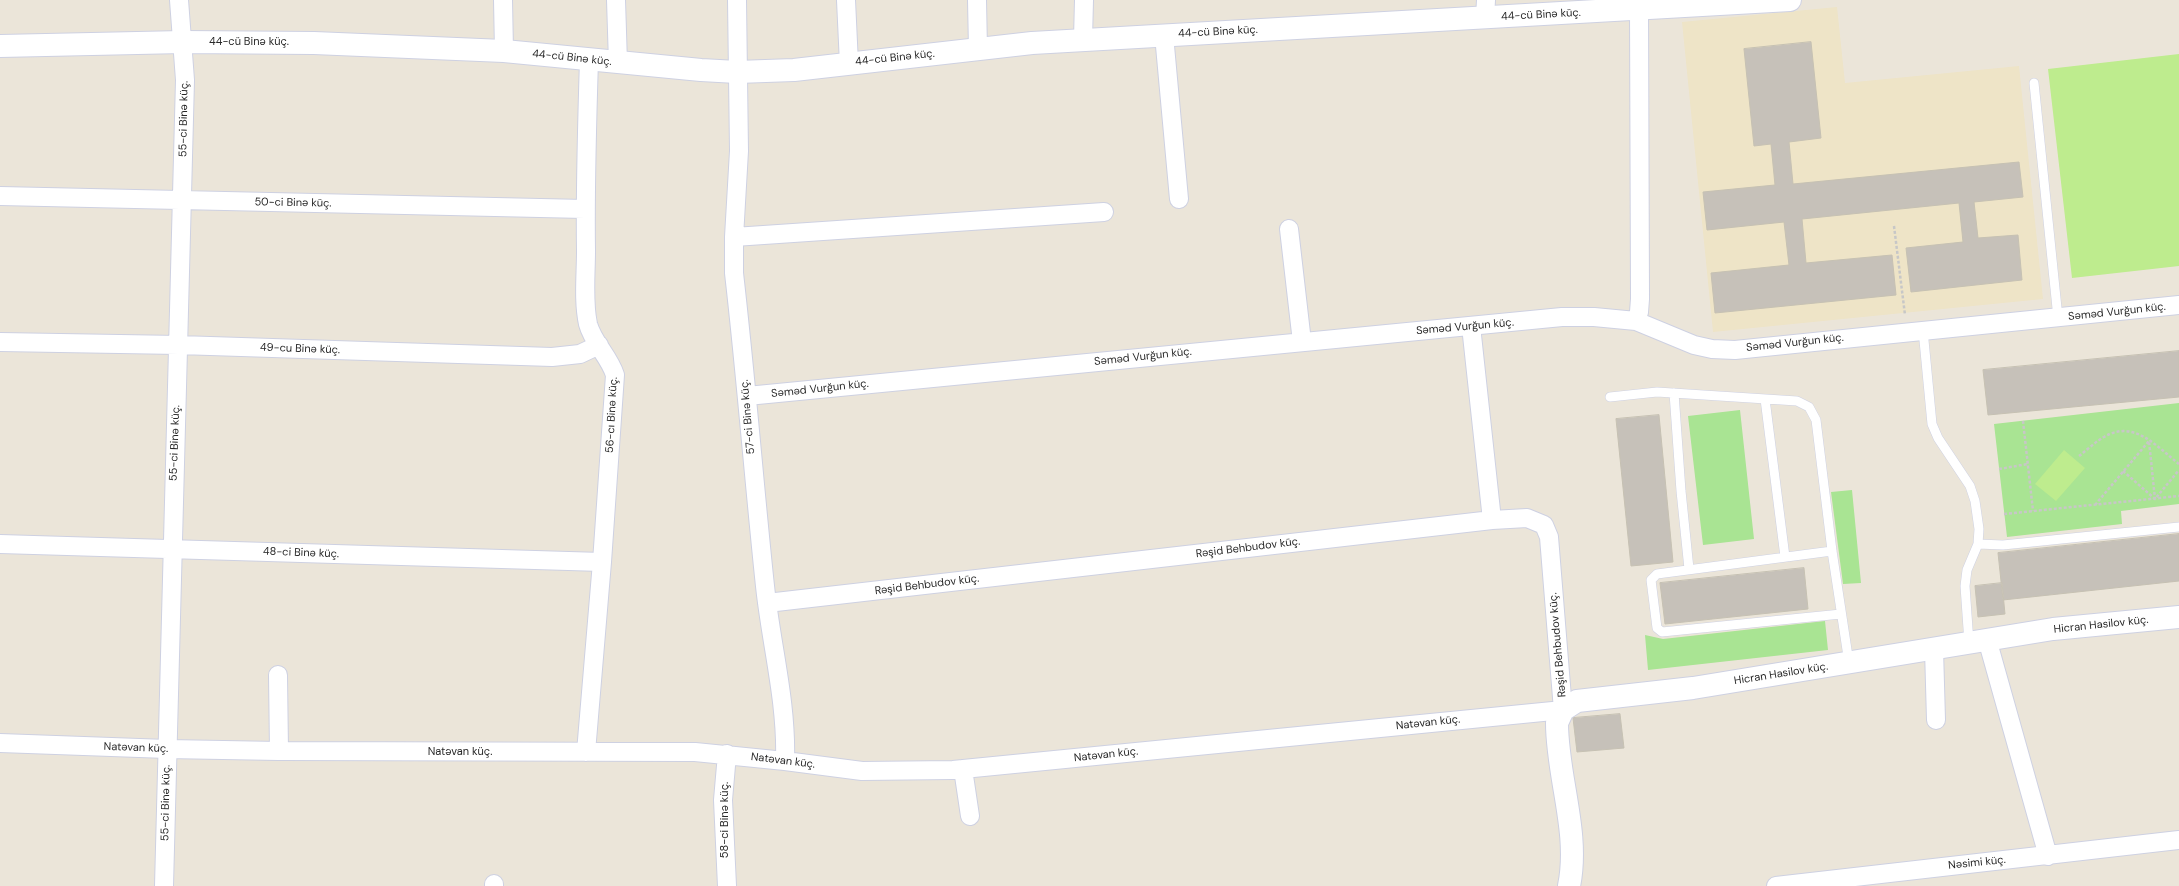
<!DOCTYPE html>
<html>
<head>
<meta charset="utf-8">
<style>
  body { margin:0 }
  canvas { display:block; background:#ebe5d9 }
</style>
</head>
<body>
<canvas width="2179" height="886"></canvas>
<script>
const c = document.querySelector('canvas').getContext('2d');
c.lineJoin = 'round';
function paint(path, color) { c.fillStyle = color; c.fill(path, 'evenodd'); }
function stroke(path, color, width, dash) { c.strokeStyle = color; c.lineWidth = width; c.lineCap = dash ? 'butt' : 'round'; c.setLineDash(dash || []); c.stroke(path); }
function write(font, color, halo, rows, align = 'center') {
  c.font = font + ' "DM Sans",sans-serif'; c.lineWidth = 3; c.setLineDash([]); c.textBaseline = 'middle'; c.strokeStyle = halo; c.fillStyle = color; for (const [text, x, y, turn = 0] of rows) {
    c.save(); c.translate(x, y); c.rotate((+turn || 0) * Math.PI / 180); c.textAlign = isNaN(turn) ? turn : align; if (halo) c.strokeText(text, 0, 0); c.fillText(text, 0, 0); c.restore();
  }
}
paint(new Path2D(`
  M 1837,7 L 1845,83 L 2019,66 L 2043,299 L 1713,332 L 1682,22 Z`), '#eee4c7');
paint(new Path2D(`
  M 2179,403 L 2179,504 L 2121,511 L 2122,524 L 2007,537 L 1994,424 Z
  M 1740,410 L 1754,539 L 1703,545 L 1688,416 Z
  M 1852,490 L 1861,583 L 1843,584 L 1831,492 Z
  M 1825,621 L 1828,650 L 1648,670 L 1645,635 L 1663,639 Z`), '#a9e493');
paint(new Path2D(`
  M 2179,54 L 2179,266 L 2072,278 L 2048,69 Z
  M 2064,450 L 2085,468 L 2056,501 L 2035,484 Z`), '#beec8e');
const building = new Path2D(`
  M 1811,42 L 1821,138 L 1789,142 L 1793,184 L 2019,162 L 2023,197 L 1974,202 L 1978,238 L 2018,235 L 2022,280 L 1911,292 L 1906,248 L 1963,242 L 1959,203 L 1802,219 L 1806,263 L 1892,255 L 1896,295 L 1715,313 L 1711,273 L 1789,265 L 1784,222 L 1707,230 L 1703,192 L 1775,185 L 1771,144 L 1754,146 L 1744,49 Z
  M 2179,351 L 2179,397 L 1988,415 L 1983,370 Z
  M 1659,415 L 1673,562 L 1631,566 L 1616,419 Z
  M 2179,534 L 2179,581 L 2003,600 L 1998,553 Z
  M 1804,568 L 1808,609 L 1665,624 L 1660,583 Z
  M 2002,583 L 2005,614 L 1978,617 L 1975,586 Z
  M 1620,714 L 1624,748 L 1577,752 L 1573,718 Z`);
paint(building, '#c6c1b9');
stroke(building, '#c6c1b3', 1);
const lane = new Path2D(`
  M 2034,83 L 2058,318
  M 1923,330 L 1932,424 L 1938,438 L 1970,486 L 1975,501 L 1979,529 L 1978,544 L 1967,570 L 1965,586 L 1969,643
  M 1674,393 L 1681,491 L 1689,569
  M 1610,397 L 1657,392 L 1797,401 L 1809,407 L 1816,420 L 1832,551 L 1849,663
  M 1765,399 L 1785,557
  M 1978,544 L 2003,545 L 2179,527
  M 1832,551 L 1657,574 L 1651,580 L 1657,628 L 1662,632 L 1841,614`);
const street = new Path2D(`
  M 503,0 L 504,51
  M 616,0 L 618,63
  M 737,0 L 739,151 L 734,237 L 734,273 C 746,377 754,482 765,586 C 771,644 787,702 785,761
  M 846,0 L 849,64
  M 977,0 L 978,49
  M 1485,18 L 1486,0
  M 1164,35 L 1179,199
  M 1083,39 L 1084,0
  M 0,196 L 585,209
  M 1289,229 L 1302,342
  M 734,237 L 1104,212
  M 1636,321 L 1639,312 L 1640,299 L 1639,9
  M 1471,326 L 1492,520
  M 0,342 L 179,345 L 552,357 L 580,354 L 599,345
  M 747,396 L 1562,317 L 1594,317 L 1636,321 L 1694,345 L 1712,349 L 1735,350 L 2179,305
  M 0,544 L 602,562
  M 1987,639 L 2048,856
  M 1934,649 L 1936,720
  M 278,675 L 279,751
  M 0,743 L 167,749 L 279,751 L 695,752 L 785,761 L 862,771 L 953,770 L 1563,710 L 1549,537 L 1544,525 L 1527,518 L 1492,520 L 767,603
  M 586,752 L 602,562 L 615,375 C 609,356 593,343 588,324 C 583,301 586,275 586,251 C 585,187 587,123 589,60
  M 963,769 L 970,816
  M 494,884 L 494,886
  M 164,886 L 185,80 L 179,0
  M 727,886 L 723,800 L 727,754
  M 1776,886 L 2179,840`);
const secondary = new Path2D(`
  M 0,46 L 183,42 L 314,43 L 504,51 L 701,70 L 737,72 L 794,70 L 1032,43 L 1790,0
  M 1569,886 C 1580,832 1557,777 1557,723 L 1563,710 L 1577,701 L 1693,688 L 2053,629 L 2179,617`);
stroke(lane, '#ced1e2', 10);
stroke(street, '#ced1e2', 20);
stroke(secondary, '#ced1e2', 24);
stroke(new Path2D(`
  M 1894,226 L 1905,315
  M 2023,421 L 2033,511
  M 2079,456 C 2087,450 2095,442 2104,437 C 2134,419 2156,446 2179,464
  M 1999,469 L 2028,464
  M 2123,471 L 2155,499 L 2179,470
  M 2095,505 L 2149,441 L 2155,499
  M 2004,514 L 2179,496`), '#c7c7c7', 2.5, [3, 2]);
stroke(lane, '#fff', 9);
stroke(street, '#fff', 18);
stroke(secondary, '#fff', 22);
write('11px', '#282828', '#fff', [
  ["44-cü Binə küç.",1541,15,-3],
  ["44-cü Binə küç.",1218,32,-3],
  ["44-cü Binə küç.",249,42],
  ["44-cü Binə küç.",572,58,6],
  ["44-cü Binə küç.",895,58,-6],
  ["55-ci Binə küç.",184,119,-89],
  ["50-ci Binə küç.",293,203,1],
  ["Səməd Vurğun küç.",2117,312,-6],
  ["Səməd Vurğun küç.",1465,327,-5],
  ["Səməd Vurğun küç.",1795,343,-6],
  ["49-cu Binə küç.",300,349,2],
  ["Səməd Vurğun küç.",1143,357,-6],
  ["Səməd Vurğun küç.",820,389,-6],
  ["56-cı Binə küç.",612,415,-87],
  ["57-ci Binə küç.",748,417,-95],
  ["55-ci Binə küç.",175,443,-88],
  ["Rəşid Behbudov küç.",1248,548,-7],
  ["48-ci Binə küç.",301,553,2],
  ["Rəşid Behbudov küç.",927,585,-7],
  ["Hicran Hasilov küç.",2101,625,-6],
  ["Rəşid Behbudov küç.",1558,645,-95],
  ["Hicran Hasilov küç.",1781,674,-9],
  ["Natəvan küç.",1428,723,-6],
  ["Natəvan küç.",136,748,2],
  ["Natəvan küç.",460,752],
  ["Natəvan küç.",1106,755,-6],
  ["Natəvan küç.",783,761,7],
  ["55-ci Binə küç.",166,803,-89],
  ["58-ci Binə küç.",725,820,-90],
  ["Nəsimi küç.",1977,863,-6]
]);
</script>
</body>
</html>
